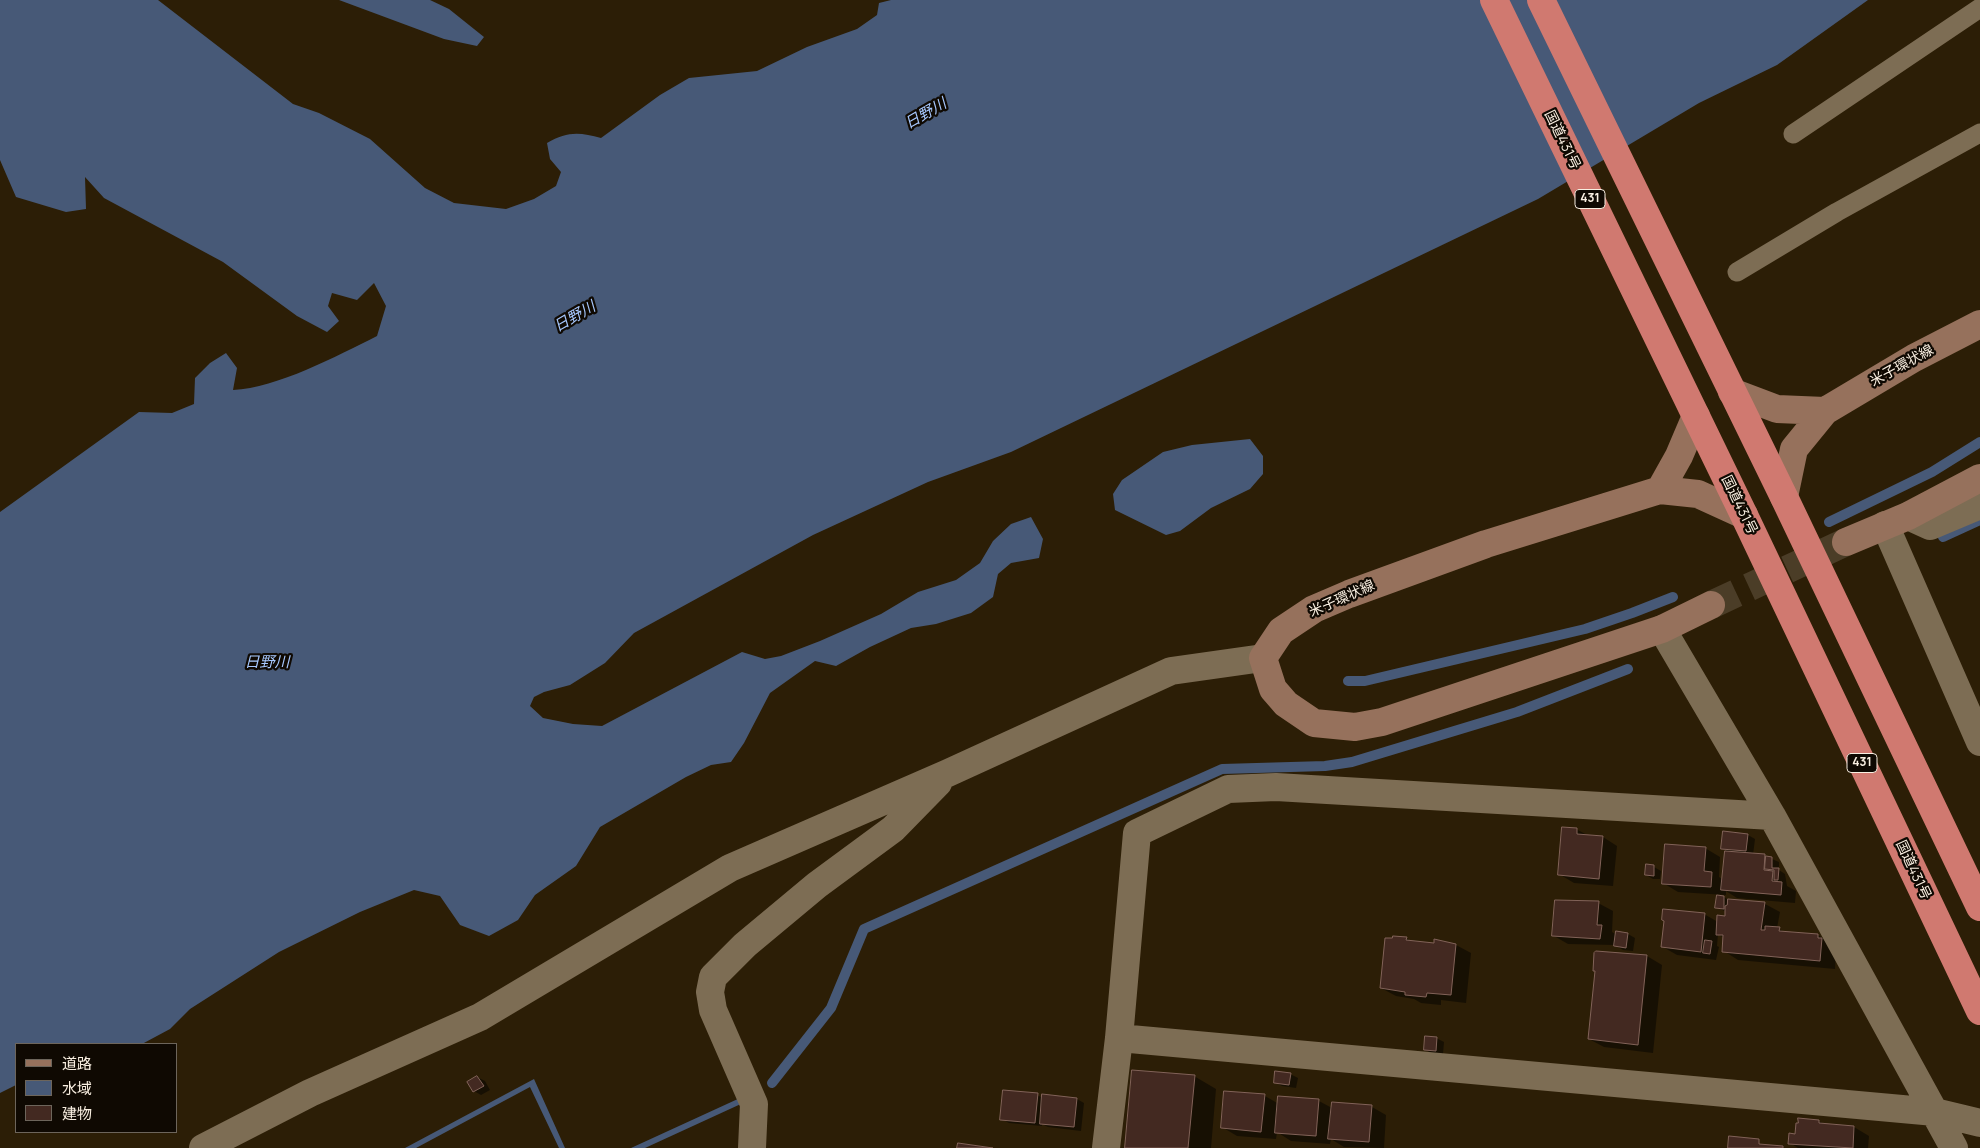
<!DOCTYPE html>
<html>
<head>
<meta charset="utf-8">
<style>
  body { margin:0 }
  #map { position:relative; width:1980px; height:1148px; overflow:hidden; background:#2c1e06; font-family:Manrope,"Noto Sans JP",sans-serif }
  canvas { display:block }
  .legend { position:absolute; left:15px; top:1043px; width:162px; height:90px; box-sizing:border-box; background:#0f0902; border:1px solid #6d655b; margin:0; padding:6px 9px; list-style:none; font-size:15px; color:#f9efe1 }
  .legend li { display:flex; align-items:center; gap:10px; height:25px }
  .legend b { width:25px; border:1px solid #6d655b }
</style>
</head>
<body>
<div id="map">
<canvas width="1980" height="1148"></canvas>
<ul class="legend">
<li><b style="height:6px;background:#96715c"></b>道路</li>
<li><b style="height:14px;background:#475977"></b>水域</li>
<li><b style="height:14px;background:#432921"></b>建物</li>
</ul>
</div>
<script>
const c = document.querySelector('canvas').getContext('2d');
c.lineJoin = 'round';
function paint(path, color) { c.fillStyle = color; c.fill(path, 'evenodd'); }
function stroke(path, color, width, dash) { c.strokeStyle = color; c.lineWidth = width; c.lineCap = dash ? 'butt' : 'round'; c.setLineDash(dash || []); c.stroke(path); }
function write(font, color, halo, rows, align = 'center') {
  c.font = font + ' Manrope,"Noto Sans JP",sans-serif'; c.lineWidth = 4.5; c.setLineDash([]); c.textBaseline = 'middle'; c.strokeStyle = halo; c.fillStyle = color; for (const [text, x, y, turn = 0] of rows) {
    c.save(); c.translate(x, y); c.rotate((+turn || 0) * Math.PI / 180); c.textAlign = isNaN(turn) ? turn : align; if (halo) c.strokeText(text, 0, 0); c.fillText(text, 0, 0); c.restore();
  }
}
paint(new Path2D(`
  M 0,0 L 158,0 L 293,104 L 319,113 L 370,139 L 425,188 L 454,203 L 506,209 L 534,199 L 556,186 L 561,172 L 550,159 L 547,143 C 567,131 580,132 601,138 L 660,95 L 689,78 L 757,71 L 807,47 L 857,29 L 877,15 L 879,3 L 891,0 L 1868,0 L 1777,65 L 1699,103 L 1538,199 L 1011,452 L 928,482 L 813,535 L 634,633 L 605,663 L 570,685 L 544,692 L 534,697 L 530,706 L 543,718 L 573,724 L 602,726 L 742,652 L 765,659 L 781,656 L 820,641 L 881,614 L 918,592 L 956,580 L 980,563 L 993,541 L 1011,524 L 1031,517 L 1043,539 L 1039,558 L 1011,563 L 998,574 L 993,597 L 971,613 L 936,624 L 911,628 L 870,647 L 836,666 L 815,661 L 770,693 L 744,743 L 731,762 L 711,765 L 686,777 L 600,827 L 576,866 L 535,895 L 518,920 L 489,936 L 460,925 L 440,896 L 414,890 L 360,912 L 279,952 L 190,1009 L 170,1029 L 142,1044 L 16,1044 L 16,1085 L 0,1093 L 0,512 L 139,412 L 172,413 L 194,404 L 195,378 L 210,363 L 226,353 L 237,368 L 233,390 C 277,388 337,356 377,336 L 386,306 L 374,283 L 357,300 L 332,293 L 328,306 L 339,321 L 327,332 L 297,316 L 223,262 L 104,198 L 85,177 L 86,209 L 66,212 L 16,197 L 0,160 Z
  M 339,0 L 430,0 L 449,9 L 484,37 L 477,46 L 444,39 Z
  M 1250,439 L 1263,456 L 1263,474 L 1250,489 L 1211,508 L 1180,531 L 1166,535 L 1115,510 L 1113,494 L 1122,480 L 1163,452 L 1192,445 Z
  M 534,1079 L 565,1148 L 559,1148 L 530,1087 L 416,1148 L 405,1148 Z
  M 740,1098 L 743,1103 L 645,1148 L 631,1148 Z`), '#475977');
paint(new Path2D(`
  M 1576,829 L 1589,836 L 1603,837 L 1617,846 L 1613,886 L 1574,883 L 1559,874 Z
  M 1724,832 L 1748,835 L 1755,839 L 1753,855 L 1765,856 L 1779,862 L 1779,870 L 1785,874 L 1787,886 L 1796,891 L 1795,903 L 1737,898 L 1726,891 L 1726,895 L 1678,892 L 1663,883 L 1705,848 L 1720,857 L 1719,877 L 1724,880 L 1726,850 L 1722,848 Z
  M 1654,867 L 1661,871 L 1660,879 L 1653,879 L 1646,875 Z
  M 1724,897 L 1730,901 L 1765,904 L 1780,912 L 1777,928 L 1786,933 L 1818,935 L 1832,944 L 1836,948 L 1835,969 L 1738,960 L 1724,951 L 1724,938 L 1718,934 L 1717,946 L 1719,947 L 1716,960 L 1677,955 L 1663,947 L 1704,914 L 1718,922 L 1726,917 L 1726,912 L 1717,907 Z
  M 1598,903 L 1613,911 L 1612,932 L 1617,935 L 1617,932 L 1628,934 L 1635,938 L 1633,951 L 1623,950 L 1615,945 L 1568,944 L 1554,936 Z
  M 1406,938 L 1412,942 L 1435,944 L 1435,941 L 1456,945 L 1471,953 L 1466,1003 L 1441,1000 L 1441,1005 L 1421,1003 L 1414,999 L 1396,996 L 1381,988 Z
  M 1647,956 L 1662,965 L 1653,1053 L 1604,1047 L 1589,1039 Z
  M 1436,1038 L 1444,1042 L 1443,1054 L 1433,1054 L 1426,1050 Z
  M 1290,1074 L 1298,1078 L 1296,1088 L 1282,1086 L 1275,1082 Z
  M 1194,1076 L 1216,1089 L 1211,1148 L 1126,1148 Z
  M 477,1077 L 485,1081 L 490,1090 L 481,1095 L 474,1091 Z
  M 1037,1095 L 1043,1098 L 1077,1099 L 1084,1103 L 1081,1131 L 1048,1127 L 1042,1124 L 1042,1126 L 1009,1123 L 1002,1119 Z
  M 1265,1096 L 1279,1104 L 1319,1101 L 1332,1108 L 1372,1107 L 1386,1115 L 1384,1148 L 1344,1147 L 1331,1139 L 1330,1144 L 1291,1141 L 1277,1132 L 1276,1139 L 1237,1136 L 1222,1127 Z
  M 1819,1121 L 1824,1124 L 1854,1127 L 1869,1136 L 1868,1148 L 1798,1148 L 1790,1143 L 1797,1135 Z`), '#0007');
stroke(new Path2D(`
  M 1829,522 L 1932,472 L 1980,442
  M 1943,537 L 1980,520
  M 1348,681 L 1365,681 L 1585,629 L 1632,613 L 1673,597
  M 772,1083 L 831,1008 L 864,929 L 1222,769 L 1325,766 L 1352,762 L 1517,712 L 1628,669`), '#475977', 10);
const building = new Path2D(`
  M 1562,827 L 1577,828 L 1577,834 L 1603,836 L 1599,879 L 1558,875 Z
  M 1723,831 L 1748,834 L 1746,851 L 1721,849 Z
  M 1665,844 L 1706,847 L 1704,871 L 1712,872 L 1711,887 L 1662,884 Z
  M 1725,851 L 1765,854 L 1764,870 L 1773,871 L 1772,881 L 1782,882 L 1781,895 L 1721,890 Z
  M 1766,856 L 1772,857 L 1772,868 L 1779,868 L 1778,880 L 1774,880 L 1774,870 L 1765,869 Z
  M 1646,864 L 1654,865 L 1654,876 L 1645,875 Z
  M 1717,895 L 1724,896 L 1724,909 L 1715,908 Z
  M 1728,899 L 1765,902 L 1761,930 L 1765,930 L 1765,926 L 1780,927 L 1779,931 L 1818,934 L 1818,938 L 1822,938 L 1820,961 L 1722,952 L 1723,935 L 1716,935 L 1717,915 L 1725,916 L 1725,906 L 1727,905 Z
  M 1555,900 L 1599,901 L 1597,925 L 1602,925 L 1600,939 L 1552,936 Z
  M 1663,909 L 1705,913 L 1701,952 L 1661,947 L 1664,921 L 1662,920 Z
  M 1616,931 L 1628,933 L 1626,948 L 1614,946 Z
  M 1393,936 L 1407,937 L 1406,940 L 1434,943 L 1434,939 L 1456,944 L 1451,995 L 1427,993 L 1426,997 L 1405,995 L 1405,992 L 1380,988 L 1385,938 L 1392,938 Z
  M 1705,940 L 1712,941 L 1710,954 L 1703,953 Z
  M 1596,951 L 1647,955 L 1638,1045 L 1588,1039 L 1595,971 L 1593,971 L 1594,953 Z
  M 1425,1036 L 1437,1037 L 1436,1051 L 1424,1050 Z
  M 1132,1070 L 1195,1075 L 1188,1148 L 1125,1148 Z
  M 1275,1071 L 1291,1073 L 1289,1085 L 1274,1083 Z
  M 477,1076 L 484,1086 L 473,1092 L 467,1082 Z
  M 1003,1090 L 1038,1093 L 1035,1123 L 1000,1120 Z
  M 1224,1091 L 1265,1094 L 1261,1132 L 1221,1128 Z
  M 1042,1094 L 1077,1098 L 1074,1127 L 1040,1124 Z
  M 1278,1096 L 1319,1099 L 1316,1136 L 1275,1133 Z
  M 1332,1102 L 1372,1105 L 1369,1142 L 1328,1139 Z
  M 1798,1118 L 1819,1120 L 1819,1123 L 1854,1126 L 1853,1148 L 1788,1144 L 1789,1133 L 1795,1134 L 1796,1123 L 1798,1123 Z
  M 1729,1136 L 1759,1139 L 1759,1144 L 1783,1146 L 1783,1148 L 1728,1148 Z
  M 958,1143 L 993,1148 L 957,1148 Z`);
paint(building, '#432921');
stroke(building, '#826359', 1);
stroke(new Path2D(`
  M 1711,605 L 1846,542`), '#4b3d27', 28, [28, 14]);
stroke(new Path2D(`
  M 1793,134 L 1980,8
  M 1737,272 L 1837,212 L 1980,133`), '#7d6d54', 19);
stroke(new Path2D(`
  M 1908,516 L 1930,526 L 1980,505
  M 1885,525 L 1980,742
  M 1662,629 L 1772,816 L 1954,1148
  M 1119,1038 L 1935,1112 L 1980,1123
  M 203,1148 L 310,1093 L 480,1017 L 730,868 L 948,773 L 1171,671 L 1263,658
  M 752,1148 L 754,1104 L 713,1010 L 710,992 L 713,977 L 745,945 L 817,885 L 893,829 L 938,783
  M 1106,1148 L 1119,1038 L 1137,833 L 1228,789 L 1276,787 L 1772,816`), '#7d6d54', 28);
stroke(new Path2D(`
  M 1732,392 L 1777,409 L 1825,411
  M 1660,490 L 1679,456 L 1696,416
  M 1784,497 L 1794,449 L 1825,411 L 1914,358 L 1980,324
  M 1846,542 L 1908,516 L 1980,478
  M 1711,605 L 1662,629 L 1382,722 L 1355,727 L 1314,723 L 1286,704 L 1273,689 L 1263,658 L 1281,631 L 1314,609 L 1349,594 L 1486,544 L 1660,490 L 1698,494 L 1744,515`), '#96715c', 28);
stroke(new Path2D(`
  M 1494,0 L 1744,515 L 1980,1011
  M 1541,0 L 1784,497 L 1980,907`), '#d07970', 28);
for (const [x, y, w] of [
  [1590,199,30],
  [1862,763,30]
]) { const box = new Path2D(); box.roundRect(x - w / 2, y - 9.5, w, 19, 4); c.fillStyle = '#0f0902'; c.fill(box); stroke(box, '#f9efe1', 1); }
write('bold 12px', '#f9efe1', null, [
  ["431",1590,199],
  ["431",1862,763]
]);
write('14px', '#f9efe1', '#0f0902', [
  ["国道431号",1562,140,64],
  ["米子環状線",1902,366,-29],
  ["国道431号",1739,505,64],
  ["米子環状線",1342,599,-24],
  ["国道431号",1913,870,65]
]);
write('italic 15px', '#a7c8fe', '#0f0902', [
  ["日野川",926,114,-30],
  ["日野川",575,317,-30],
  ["日野川",267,663]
]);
</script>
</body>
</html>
